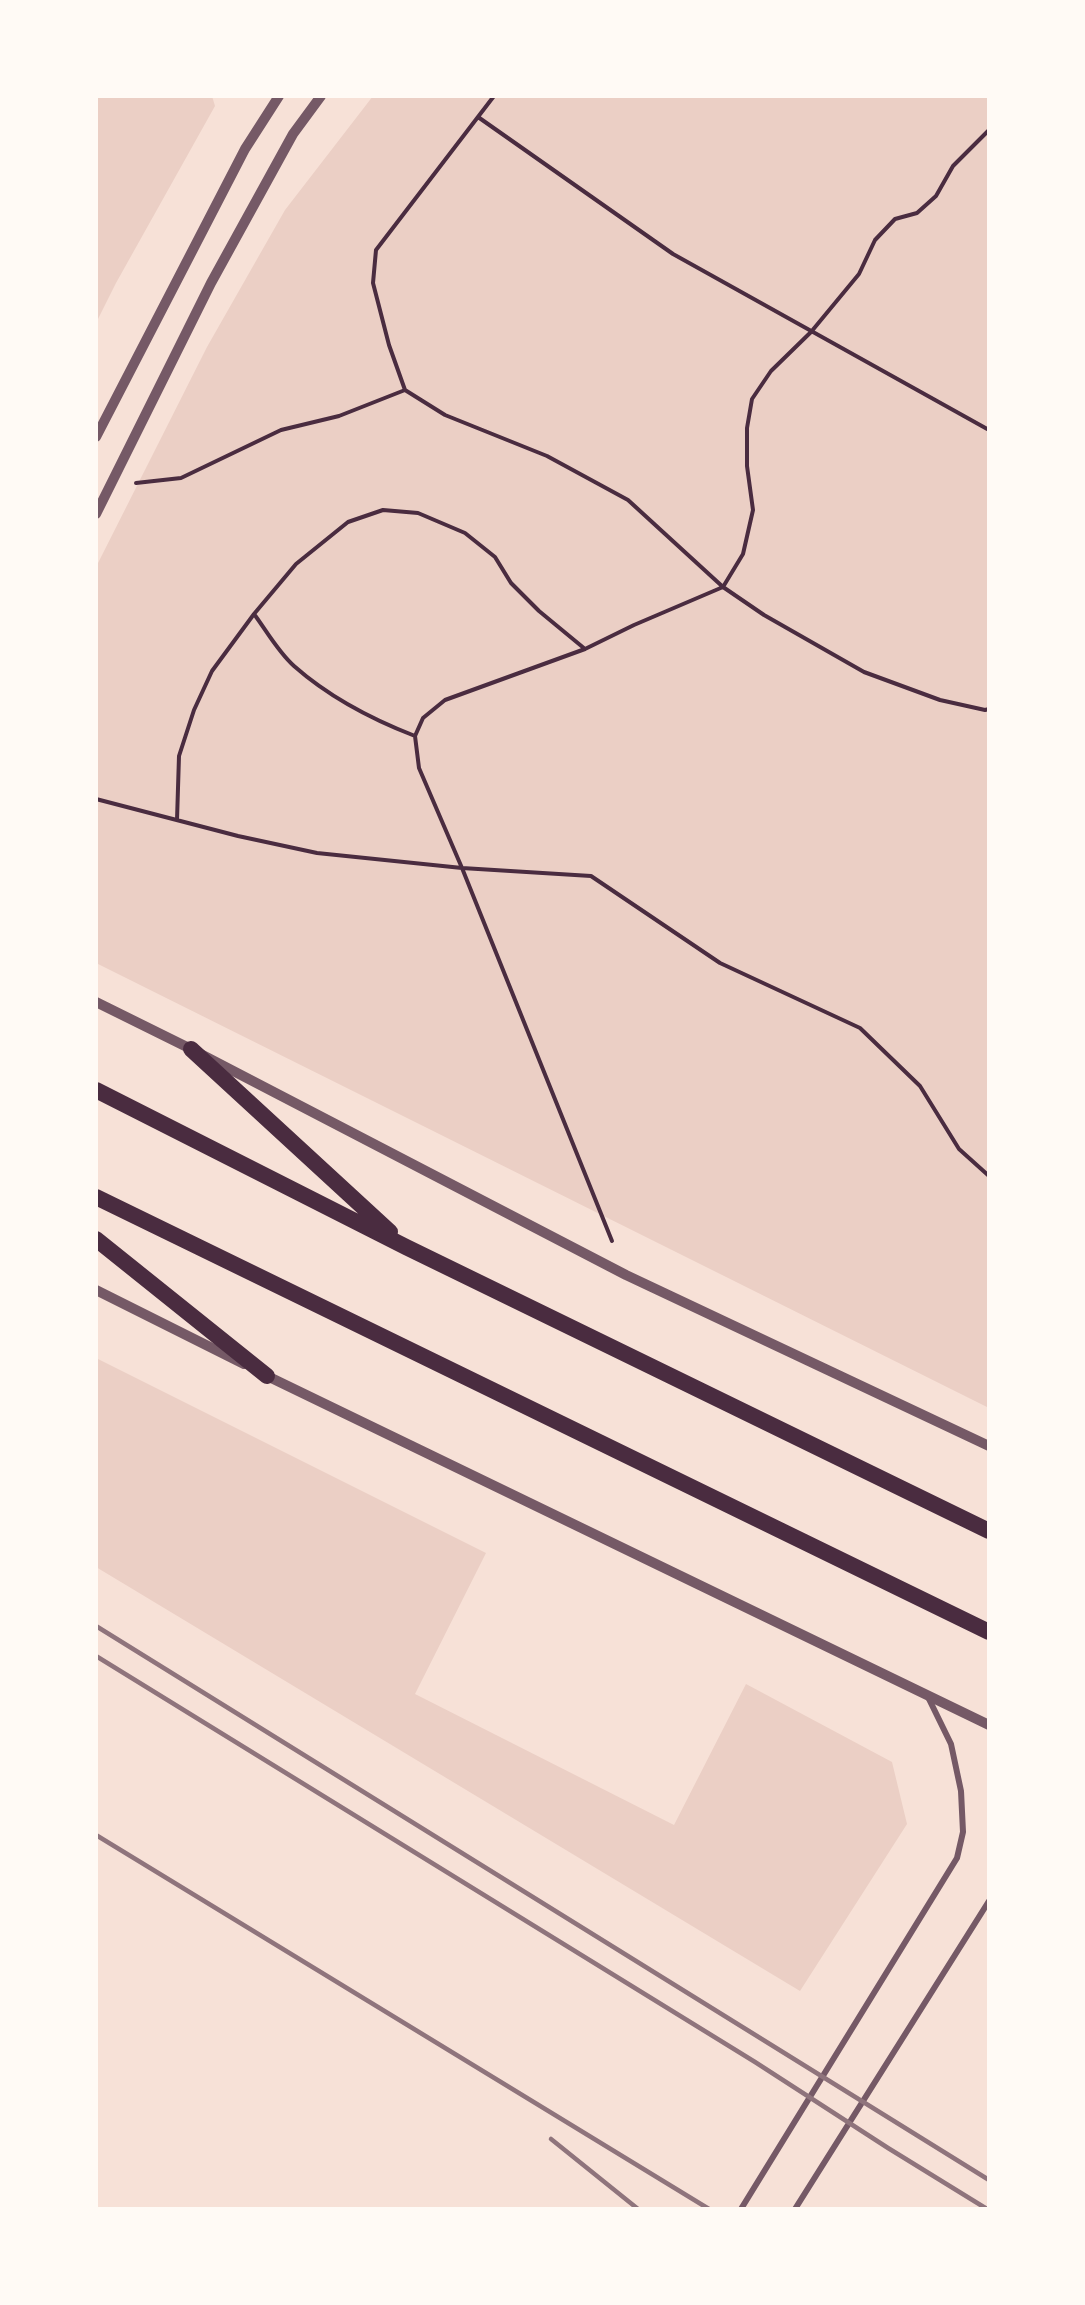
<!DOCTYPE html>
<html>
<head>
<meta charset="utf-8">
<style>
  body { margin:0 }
  #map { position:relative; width:1085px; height:2305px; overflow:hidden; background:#f7e1d7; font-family:"Asap Condensed",sans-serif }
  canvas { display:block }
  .frame { position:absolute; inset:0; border:98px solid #fffaf5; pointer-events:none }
</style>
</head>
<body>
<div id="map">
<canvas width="1085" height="2305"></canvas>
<div class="frame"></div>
</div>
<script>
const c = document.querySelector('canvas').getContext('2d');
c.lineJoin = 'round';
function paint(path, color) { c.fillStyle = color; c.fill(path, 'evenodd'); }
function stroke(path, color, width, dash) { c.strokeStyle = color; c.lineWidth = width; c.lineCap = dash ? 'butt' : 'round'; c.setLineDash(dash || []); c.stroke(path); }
paint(new Path2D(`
  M 96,96 L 212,96 L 215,106 L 116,283 L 96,323 Z
  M 373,96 L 989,96 L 989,1408 L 96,963 L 96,567 L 207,347 L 285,210 Z
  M 96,1358 L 486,1553 L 415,1694 L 674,1825 L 746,1684 L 892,1762 L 907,1824 L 800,1991 L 96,1567 Z`), '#ebcfc5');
stroke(new Path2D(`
  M 494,96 L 376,250 L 373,283 L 389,345 L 405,390 L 445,415 L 547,456 L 628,500 L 723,587 L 764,615 L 864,672 L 940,700 L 985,710 L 989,709
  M 478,117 L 673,254 L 989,430
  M 136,483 L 181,478 L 281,430 L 339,416 L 405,390
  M 254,614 C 266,630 278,652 294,666 C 329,697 371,719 415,736
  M 96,799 L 238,836 L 317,853 L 462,868 L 591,876 L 720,963 L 860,1028 L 920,1086 L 959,1149 L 989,1176
  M 177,820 L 179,756 L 194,710 L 212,671 L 254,614 L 296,564 L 348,522 L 383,510 L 418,513 L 465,533 L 495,557 L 511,583 L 539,611 L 585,649
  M 612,1241 L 462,868 L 419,768 L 415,736 L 423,718 L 445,700 L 585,649 L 634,625 L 723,587 L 743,554 L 753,510 L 747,466 L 747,428 L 752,399 L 771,371 L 811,332 L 859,274 L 875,240 L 895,219 L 917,213 L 936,196 L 953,166 L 989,130`), '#4a2c40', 4);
stroke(new Path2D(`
  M 741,2209 L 957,1858 L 963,1832 L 961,1791 L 951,1744 L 928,1697
  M 795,2209 L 989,1901`), '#755966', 6);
stroke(new Path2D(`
  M 96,437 L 245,149 L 279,96
  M 96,514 L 211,283 L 293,134 L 321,96
  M 96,1002 L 191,1049 L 626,1275 L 989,1446
  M 96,1290 L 244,1364
  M 263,1374 L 989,1725`), '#755966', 10);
stroke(new Path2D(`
  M 191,1049 L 390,1232
  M 96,1090 L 406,1247 L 989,1531
  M 96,1197 L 989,1632
  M 96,1239 L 267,1376`), '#4a2c40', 16);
stroke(new Path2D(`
  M 96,1626 L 989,2180
  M 96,1656 L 755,2062 L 888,2148 L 987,2209
  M 96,1835 L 709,2209
  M 551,2139 L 638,2209`), '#8f747c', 4.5);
</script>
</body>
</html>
